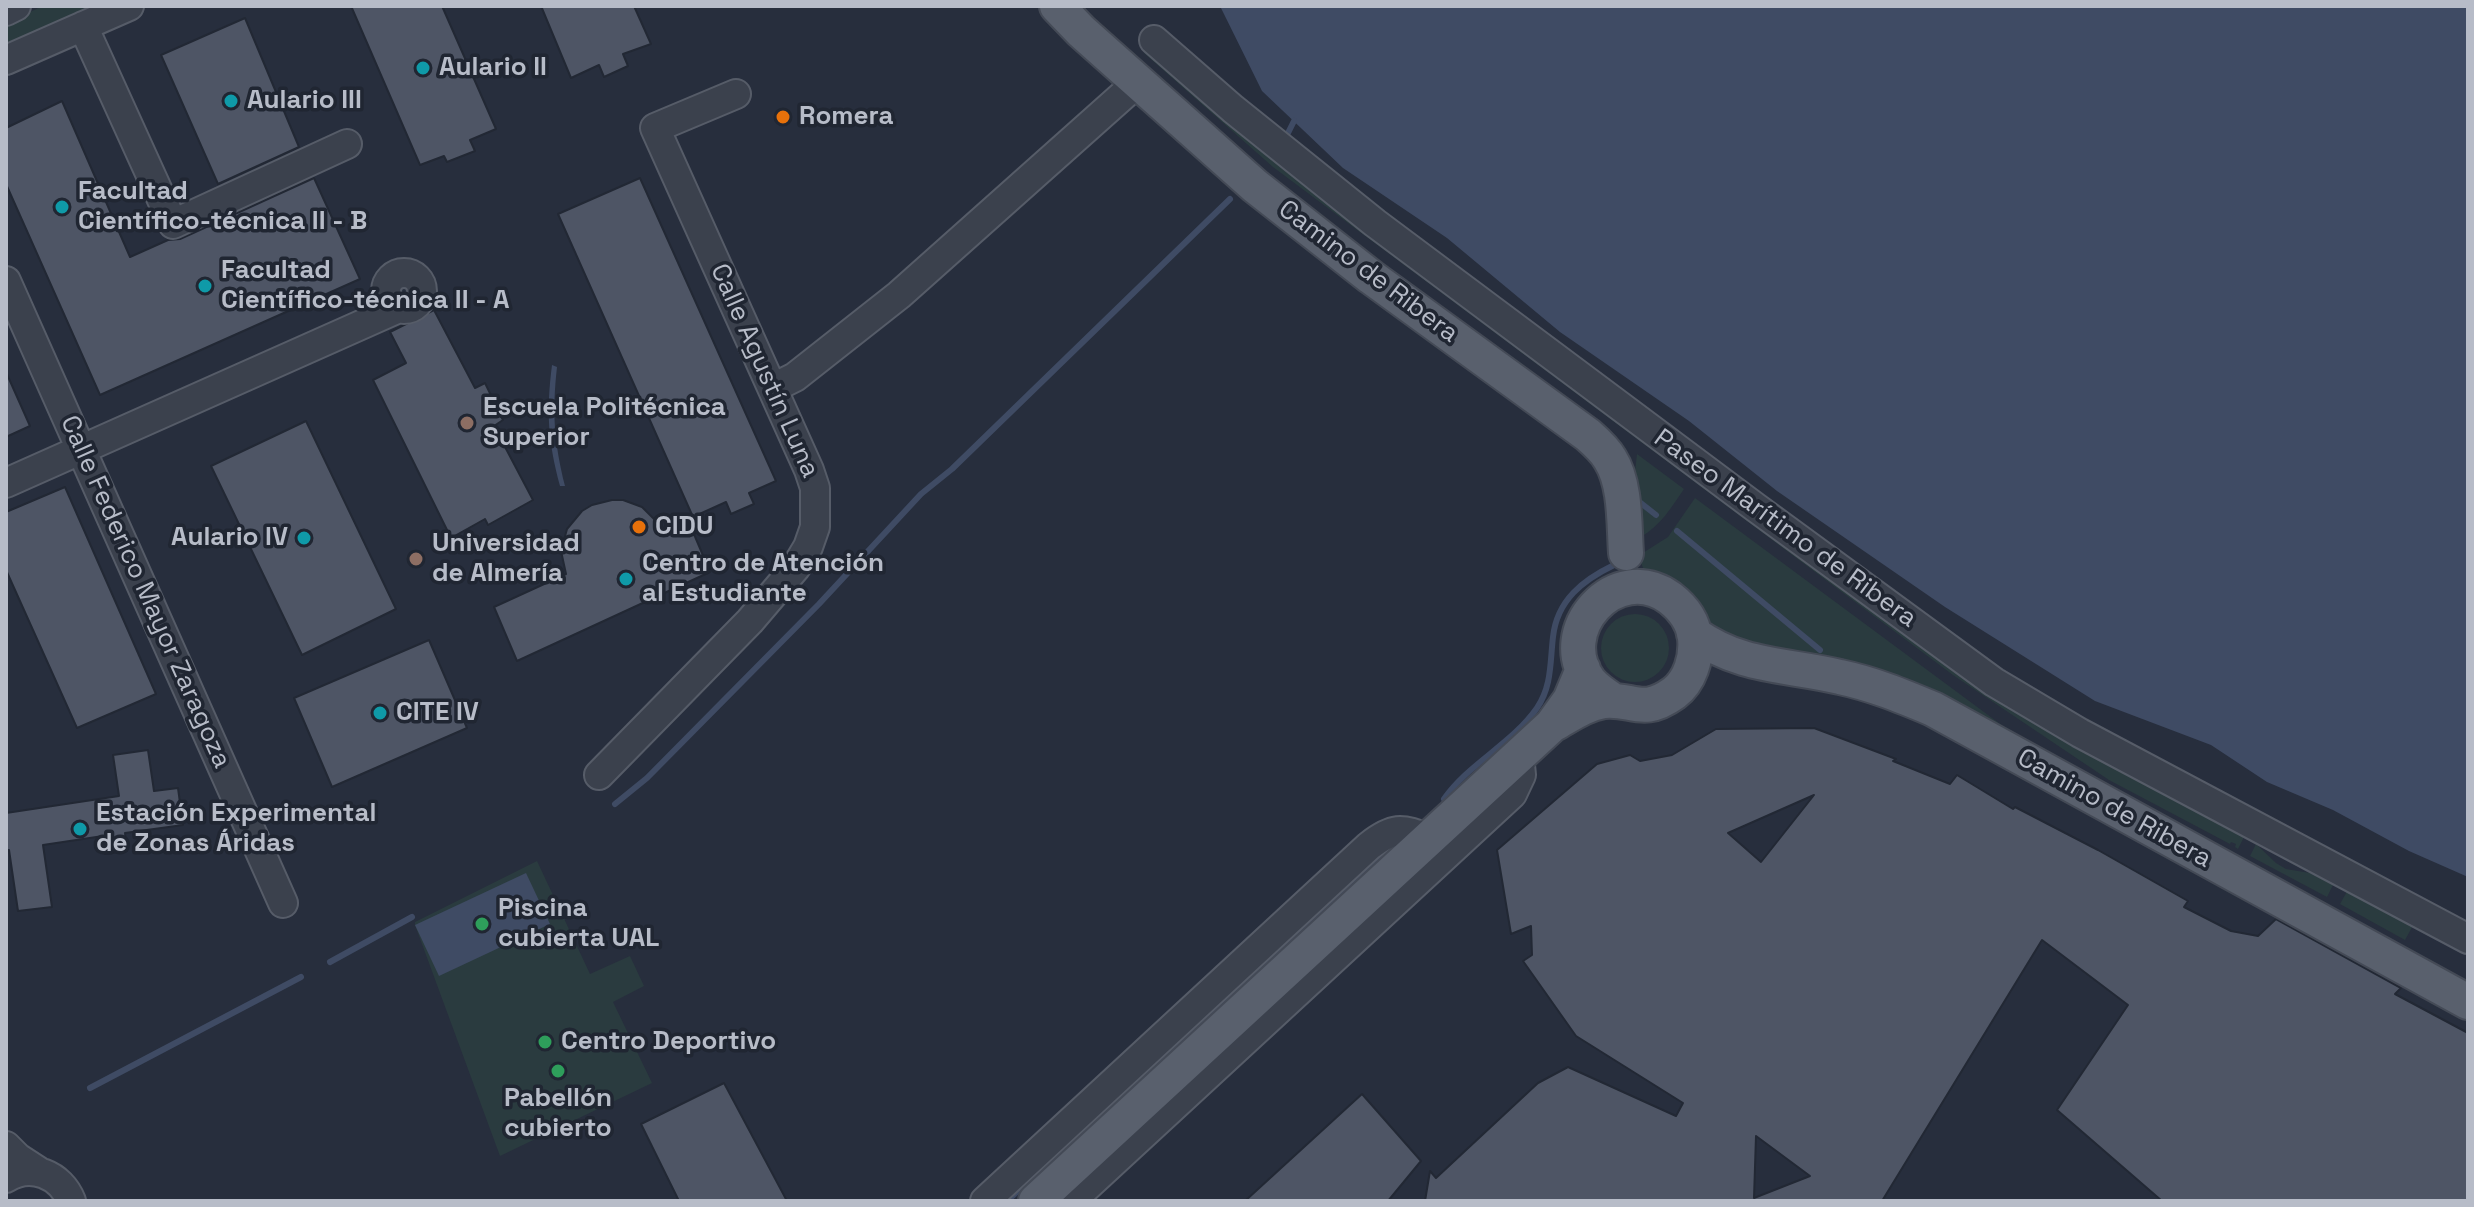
<!DOCTYPE html>
<html>
<head>
<meta charset="utf-8">
<style>
  body { margin:0 }
  #map { position:relative; width:2474px; height:1207px; overflow:hidden; background:#272e3d; font-family:"Space Grotesk",sans-serif }
  canvas { display:block }
  .frame { position:absolute; inset:0; border:8px solid #b7bcc8; pointer-events:none }
</style>
</head>
<body>
<div id="map">
<canvas width="2474" height="1207"></canvas>
<div class="frame"></div>
</div>
<script>
const c = document.querySelector('canvas').getContext('2d');
c.lineJoin = 'round';
function paint(path, color) { c.fillStyle = color; c.fill(path, 'evenodd'); }
function stroke(path, color, width, dash) { c.strokeStyle = color; c.lineWidth = width; c.lineCap = dash ? 'butt' : 'round'; c.setLineDash(dash || []); c.stroke(path); }
function write(font, color, halo, rows, align = 'center') {
  c.font = font + ' "Space Grotesk",sans-serif'; c.lineWidth = 7; c.setLineDash([]); c.textBaseline = 'middle'; c.strokeStyle = halo; c.fillStyle = color; for (const [text, x, y, turn = 0] of rows) {
    c.save(); c.translate(x, y); c.rotate((+turn || 0) * Math.PI / 180); c.textAlign = isNaN(turn) ? turn : align; if (halo) c.strokeText(text, 0, 0); c.fillText(text, 0, 0); c.restore();
  }
}
paint(new Path2D(`
  M 43,6 L 96,6 L 6,47 L 6,23 Z
  M 1150,47 L 1882,613 L 2247,831 L 2238,849 L 2235,847 L 2236,844 L 2231,842 L 2230,844 L 2109,780 L 1953,675 L 1273,167 L 1144,53 Z
  M 1637,454 L 1684,489 C 1671,508 1661,525 1641,537 L 1633,489 Z
  M 1695,498 L 2011,732 L 1918,685 L 1888,673 L 1859,664 L 1720,636 L 1656,576 L 1644,570 L 1638,556 L 1668,537 Z
  M1601 648a34 34 0 1 1 68 0a34 34 0 1 1-68 0Z
  M 2256,844 L 2276,863 L 2286,869 L 2310,873 L 2333,885 L 2327,897 L 2250,856 Z
  M 537,861 L 590,974 L 630,956 L 644,986 L 613,1002 L 652,1083 L 500,1156 L 415,925 L 415,922 Z
  M 2350,886 L 2416,920 L 2405,940 L 2340,904 Z`), '#2a3b3f');
paint(new Path2D(`
  M 1220,6 L 2468,6 L 2468,877 L 2409,851 L 2333,810 L 2267,782 L 2211,745 L 2095,701 L 1945,607 L 1777,491 L 1689,421 L 1560,332 L 1447,238 L 1343,168 L 1262,91 Z
  M 552,365 L 557,367 C 552,412 554,442 565,486 L 560,486 C 548,441 546,412 552,365 Z
  M 526,873 L 550,924 L 439,976 L 415,925 Z`), '#3f4b64');
stroke(new Path2D(`
  M 1288,133 L 1294,121
  M 1637,500 L 1656,515
  M 1677,531 L 1820,650
  M 1444,799 C 1468,764 1512,744 1537,708 C 1552,686 1550,662 1553,637 C 1557,600 1583,580 1614,565
  M 615,804 L 647,778 L 819,604 L 921,494 L 952,469 L 1230,199
  M 330,962 L 412,917
  M 90,1088 L 301,977
  M 1007,1201 L 1244,982 L 1396,845`), '#3f4b64', 6);
const building = new Path2D(`
  M 351,6 L 442,6 L 496,129 L 470,140 L 475,151 L 447,162 L 444,156 L 420,165 Z
  M 541,6 L 634,6 L 651,44 L 623,54 L 628,66 L 604,77 L 599,65 L 571,78 Z
  M 245,18 L 299,147 L 218,184 L 161,55 Z
  M 62,101 L 130,257 L 168,240 L 180,239 L 314,178 L 360,279 L 100,395 L 6,184 L 6,128 Z
  M 640,178 L 776,481 L 749,493 L 754,504 L 731,514 L 726,502 L 693,517 L 558,214 Z
  M 434,310 L 475,388 L 485,383 L 503,420 L 494,426 L 533,500 L 488,525 L 485,519 L 451,538 L 373,380 L 406,363 L 390,332 Z
  M 6,372 L 30,426 L 6,437 Z
  M 306,421 L 396,609 L 302,655 L 211,466 Z
  M 65,487 L 156,694 L 77,728 L 6,570 L 6,512 Z
  M 612,500 L 623,500 L 642,507 L 665,530 L 688,520 L 710,572 L 517,661 L 494,607 L 566,574 L 561,551 L 567,529 L 582,511 L 592,505 Z
  M 429,640 L 467,728 L 332,787 L 294,698 Z
  M 1814,728 L 1896,759 L 1893,761 L 1950,784 L 1957,775 L 2013,809 L 2015,807 L 2098,850 L 2188,901 L 2184,907 L 2231,931 L 2258,936 L 2276,919 L 2401,988 L 2395,994 L 2468,1033 L 2468,1201 L 2162,1201 L 2057,1110 L 2128,1005 L 2042,940 L 1882,1201 L 1425,1201 L 1430,1171 L 1436,1178 L 1538,1083 L 1568,1067 L 1676,1116 L 1683,1103 L 1576,1036 L 1523,961 L 1532,955 L 1531,926 L 1511,934 L 1497,850 L 1597,764 L 1630,755 L 1640,761 L 1672,755 L 1716,729 ZM 1814,795 L 1761,862 L 1728,833 ZM 1756,1136 L 1810,1176 L 1754,1198 Z
  M 148,750 L 154,791 L 178,788 L 183,825 L 125,833 L 127,851 L 105,854 L 103,836 L 43,845 L 52,907 L 18,911 L 9,850 L 6,850 L 6,813 L 119,796 L 113,755 Z
  M 724,1083 L 787,1201 L 679,1201 L 641,1124 Z
  M 1362,1094 L 1421,1161 L 1388,1201 L 1245,1201 Z`);
paint(building, '#4e5565');
stroke(building, '#222834', 2);
const minor = new Path2D(`
  M 6,11 L 16,6
  M 83,26 L 173,224 L 347,144
  M 1154,40 L 1233,109 L 1375,223 L 1755,507 L 1994,682 L 2080,733 L 2468,939
  M 6,60 L 129,6
  M386 291a18 18 0 1 1 36 0a18 18 0 1 1-36 0Z
  M 6,281 L 283,903
  M 773,388 L 795,377 L 899,295 L 1138,82
  M 6,483 L 399,308
  M 599,775 L 750,621 L 796,567 L 808,547 L 815,527 L 815,488 L 809,470 L 655,128 L 736,94
  M 6,1146 L 18,1158 L 38,1171
  M 6,1178 C 31,1162 61,1175 71,1201
  M 985,1201 L 1369,846 C 1392,828 1402,827 1428,839
  M 1071,1201 L 1512,794 L 1521,775 L 1519,755`);
const major = new Path2D(`
  M 1057,6 L 1081,31 L 1255,186 L 1371,277 L 1588,435 C 1596,442 1605,450 1610,459 C 1626,484 1624,524 1626,553
  M 1694,634 C 1742,668 1785,664 1840,677 C 1873,684 1902,696 1933,709 L 2468,1002
  M 1554,724 C 1570,715 1585,704 1604,701 C 1633,698 1642,716 1674,693 C 1690,681 1697,658 1695,638 C 1693,622 1683,608 1670,598 C 1616,559 1551,631 1590,682 C 1597,690 1605,695 1614,701
  M 1036,1201 L 1552,725 L 1570,700 L 1583,669`);
stroke(minor, '#565c68', 32);
stroke(major, '#444a56', 38);
stroke(minor, '#3b414d', 28);
stroke(major, '#59606d', 34);
for (const [x, y, r, color] of [
  [423,68,8,"#0f9aa8"],
  [231,101,8,"#0f9aa8"],
  [783,117,8,"#e8710a"],
  [62,207,8,"#0f9aa8"],
  [205,286,8,"#0f9aa8"],
  [467,423,8,"#8d6e63"],
  [639,527,8,"#e8710a"],
  [304,538,8,"#0f9aa8"],
  [416,559,8,"#8d6e63"],
  [626,579,8,"#0f9aa8"],
  [380,713,8,"#0f9aa8"],
  [80,829,8,"#0f9aa8"],
  [482,924,8,"#2e9e5b"],
  [545,1042,8,"#2e9e5b"],
  [558,1071,8,"#2e9e5b"]
]) { const dot = new Path2D(); dot.arc(x, y, r, 0, 2 * Math.PI); c.fillStyle = color; c.fill(dot); stroke(dot, '#202632', 3); }
write('bold 26px', '#b7bcc8', '#202632', [
  ["Aulario II",439,68],
  ["Aulario III",247,101],
  ["Romera",799,117],
  ["Facultad",78,192],
  ["Científico-técnica II - B",78,222],
  ["Facultad",221,271],
  ["Científico-técnica II - A",221,301],
  ["Escuela Politécnica",483,408],
  ["Superior",483,438],
  ["CIDU",655,527],
  ["Aulario IV",288,538,"right"],
  ["Universidad",432,544],
  ["de Almería",432,574],
  ["Centro de Atención",642,564],
  ["al Estudiante",642,594],
  ["CITE IV",396,713],
  ["Estación Experimental",96,814],
  ["de Zonas Áridas",96,844],
  ["Piscina",498,909],
  ["cubierta UAL",498,939],
  ["Centro Deportivo",561,1042],
  ["Pabellón",558,1099,"center"],
  ["cubierto",558,1129,"center"]
], 'left');
write('26px', '#b7bcc8', '#202632', [
  ["Camino de Ribera",1368,272,37],
  ["Calle Agustín Luna",764,371,66],
  ["Paseo Marítimo de Ribera",1785,529,36],
  ["Calle Federico Mayor Zaragoza",145,592,66],
  ["Camino de Ribera",2114,809,29]
]);
</script>
</body>
</html>
